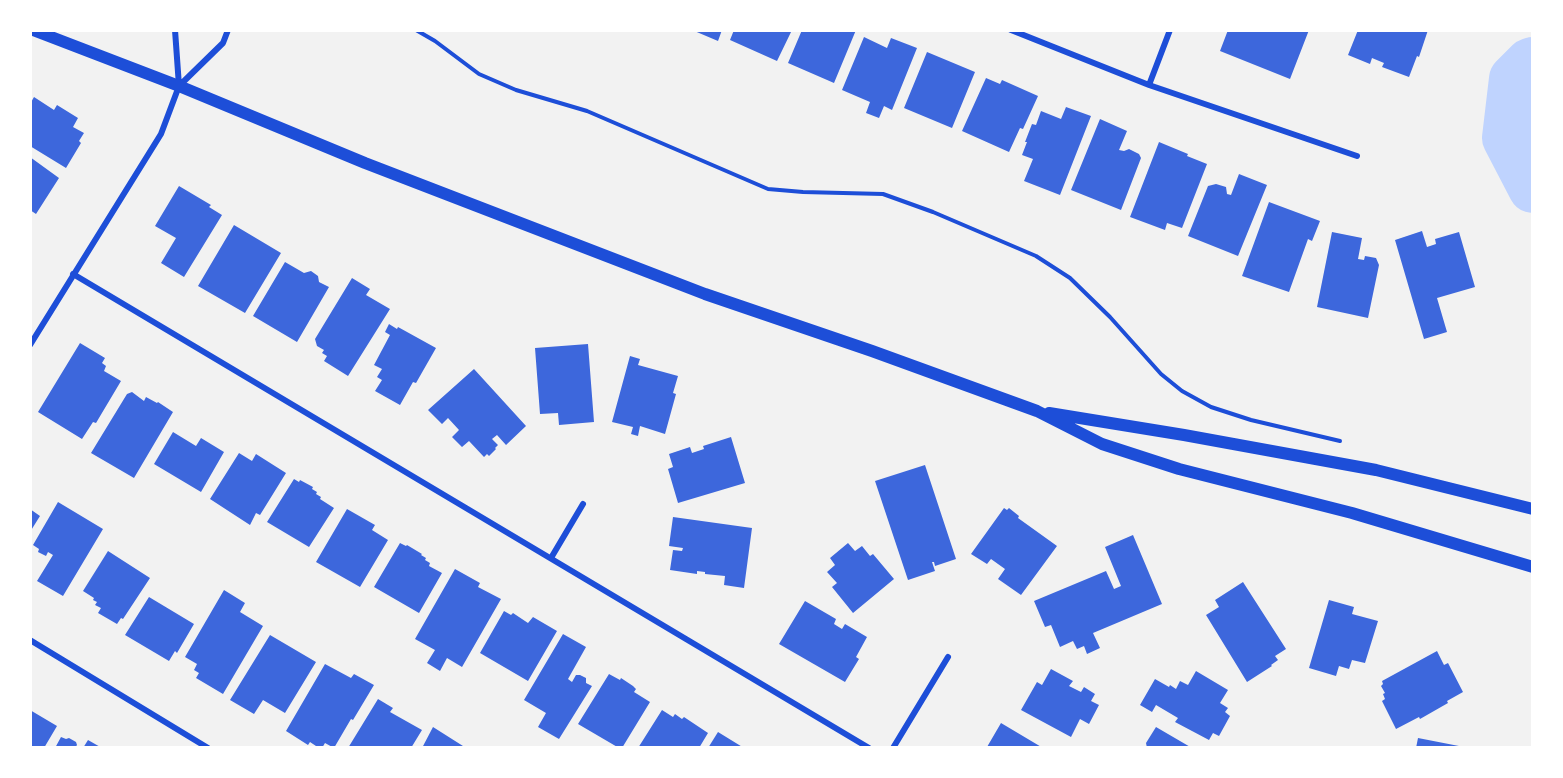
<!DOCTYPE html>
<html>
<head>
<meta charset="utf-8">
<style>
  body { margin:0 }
  #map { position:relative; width:1563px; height:778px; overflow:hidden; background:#f2f2f2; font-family:Barlow,sans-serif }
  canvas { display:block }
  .frame { position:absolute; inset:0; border:32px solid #fff; pointer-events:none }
</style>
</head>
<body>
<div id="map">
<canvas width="1563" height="778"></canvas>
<div class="frame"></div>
</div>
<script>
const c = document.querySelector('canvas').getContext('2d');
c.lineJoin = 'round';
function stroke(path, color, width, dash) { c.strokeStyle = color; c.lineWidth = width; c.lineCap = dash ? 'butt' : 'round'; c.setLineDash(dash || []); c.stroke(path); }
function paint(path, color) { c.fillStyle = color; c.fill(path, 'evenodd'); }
stroke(new Path2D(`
  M 1533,62 L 1530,63 L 1514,79 L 1507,138 L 1533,188`), '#bfd3fe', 50);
paint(new Path2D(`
  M 692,30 L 722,30 L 718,41 Z
  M 734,30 L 792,30 L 777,61 L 730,40 Z
  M 802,30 L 856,30 L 834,83 L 788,63 Z
  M 1228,30 L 1245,30 L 1251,32 L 1252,30 L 1309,30 L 1290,79 L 1220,51 Z
  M 1358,30 L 1428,30 L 1419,57 L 1417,56 L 1409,77 L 1382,67 L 1384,63 L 1372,58 L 1370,64 L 1348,55 Z
  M 864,37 L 887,48 L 891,38 L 917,48 L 892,110 L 884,106 L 879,118 L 866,113 L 870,102 L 842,90 Z
  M 927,52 L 975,72 L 952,128 L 904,108 Z
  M 986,78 L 1000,84 L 1002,80 L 1038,96 L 1023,129 L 1020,128 L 1009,152 L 962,131 Z
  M 34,97 L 54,110 L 57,105 L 78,118 L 73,127 L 84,133 L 79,141 L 81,143 L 66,168 L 30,146 L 30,104 Z
  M 1066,107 L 1091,116 L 1060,195 L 1024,181 L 1033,159 L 1022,155 L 1027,142 L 1025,142 L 1032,124 L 1036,125 L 1041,111 L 1061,119 Z
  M 1100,119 L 1127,131 L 1119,150 L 1124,151 L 1129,149 L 1139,154 L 1141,158 L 1121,210 L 1071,190 Z
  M 1159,142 L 1188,154 L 1187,156 L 1207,164 L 1182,228 L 1167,223 L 1165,230 L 1130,217 Z
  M 30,157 L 59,178 L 36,214 L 30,210 Z
  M 1239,174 L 1267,185 L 1238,256 L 1188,236 L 1208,186 L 1216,184 L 1226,187 L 1227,194 L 1231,195 Z
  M 179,186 L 211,205 L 209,207 L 222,215 L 184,277 L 161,263 L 176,238 L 155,226 Z
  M 1269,202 L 1320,221 L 1312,241 L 1308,239 L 1289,292 L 1242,276 Z
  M 234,225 L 281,253 L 245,313 L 198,286 Z
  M 1422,231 L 1427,247 L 1436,244 L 1435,239 L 1459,232 L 1475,287 L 1437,298 L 1447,332 L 1424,339 L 1395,240 Z
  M 1332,232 L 1362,238 L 1358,259 L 1364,260 L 1365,256 L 1376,258 L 1379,265 L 1368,318 L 1317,307 Z
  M 285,262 L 304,273 L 311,271 L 318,276 L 319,282 L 329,287 L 297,342 L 253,316 Z
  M 352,278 L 370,289 L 366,295 L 390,309 L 348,376 L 324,361 L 327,356 L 322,353 L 324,350 L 317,346 L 315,339 Z
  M 389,324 L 397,329 L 398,327 L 436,348 L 416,383 L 413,382 L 400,405 L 375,391 L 382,380 L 377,377 L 382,369 L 374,365 L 390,335 L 385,332 Z
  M 80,343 L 105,358 L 102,363 L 106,366 L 104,371 L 121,381 L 96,423 L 93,422 L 82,439 L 38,412 Z
  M 588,344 L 594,422 L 559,425 L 558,413 L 540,414 L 535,348 Z
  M 630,356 L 640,359 L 638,365 L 678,376 L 673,393 L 676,394 L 665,434 L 640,426 L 638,436 L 631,434 L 633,427 L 612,422 Z
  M 474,369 L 526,426 L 506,445 L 497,435 L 492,439 L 498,445 L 495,448 L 496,449 L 489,456 L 487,454 L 484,457 L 469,441 L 462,447 L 452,437 L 459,430 L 448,418 L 442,424 L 428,410 Z
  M 132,392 L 144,401 L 146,397 L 157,403 L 158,402 L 173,412 L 134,478 L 91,453 L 127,394 Z
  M 173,432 L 196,446 L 201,438 L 224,452 L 201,492 L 154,464 Z
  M 731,437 L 745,483 L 678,503 L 668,469 L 673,467 L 669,454 L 690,447 L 692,453 L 704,449 L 703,446 Z
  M 239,453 L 252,461 L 256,454 L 286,473 L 260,515 L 256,513 L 250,525 L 210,499 Z
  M 925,465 L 956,559 L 935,566 L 934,562 L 932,562 L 935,571 L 908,580 L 875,481 Z
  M 294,479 L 299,482 L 300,480 L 313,487 L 312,489 L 317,492 L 316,494 L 321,497 L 320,499 L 334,508 L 309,547 L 267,522 Z
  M 58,502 L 103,529 L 63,596 L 37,581 L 53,555 L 48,552 L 46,556 L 38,552 L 39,549 L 33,545 Z
  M 1004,508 L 1007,510 L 1009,508 L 1019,516 L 1018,518 L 1057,546 L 1021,595 L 998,579 L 1005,569 L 991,559 L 987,564 L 971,554 Z
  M 30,509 L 40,516 L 30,532 Z
  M 347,509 L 375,525 L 372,530 L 388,540 L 360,587 L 316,562 Z
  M 673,517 L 752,528 L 744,588 L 724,585 L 725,576 L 705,574 L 705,572 L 697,571 L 697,574 L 670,570 L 673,550 L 682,551 L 683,548 L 669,546 Z
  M 1133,535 L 1162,604 L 1093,633 L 1100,648 L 1087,654 L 1084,646 L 1077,649 L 1073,641 L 1060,647 L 1051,625 L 1045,627 L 1034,601 L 1106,571 L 1114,589 L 1121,586 L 1105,547 Z
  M 400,543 L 406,546 L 407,545 L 422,554 L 421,555 L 426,558 L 425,560 L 430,563 L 429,566 L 442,573 L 419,613 L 374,587 Z
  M 848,543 L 855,551 L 862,546 L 870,556 L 873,554 L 894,579 L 853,613 L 832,587 L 837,583 L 827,572 L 835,565 L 830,558 Z
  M 108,551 L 150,578 L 123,619 L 121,618 L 117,624 L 98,613 L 101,608 L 95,605 L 97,602 L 93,600 L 94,598 L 83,591 Z
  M 455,569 L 480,583 L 478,587 L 501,599 L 462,667 L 447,658 L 440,671 L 427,663 L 435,650 L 415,639 Z
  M 1243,582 L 1286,649 L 1275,656 L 1278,660 L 1271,665 L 1272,666 L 1247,682 L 1206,615 L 1219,607 L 1215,600 Z
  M 224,590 L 245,603 L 240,612 L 263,626 L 223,694 L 196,678 L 199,673 L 194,670 L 197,664 L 185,657 Z
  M 149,597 L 194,624 L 177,653 L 175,651 L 169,661 L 125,635 Z
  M 1329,600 L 1354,607 L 1352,614 L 1378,621 L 1365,663 L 1352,660 L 1349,669 L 1339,666 L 1336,676 L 1309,668 Z
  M 805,601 L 836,619 L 834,624 L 842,629 L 845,624 L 867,637 L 856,657 L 859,659 L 845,682 L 779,644 Z
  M 504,611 L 511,615 L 513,613 L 528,623 L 533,617 L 557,631 L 528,681 L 480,653 Z
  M 563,634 L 586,647 L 568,679 L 572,682 L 576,675 L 580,675 L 586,678 L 586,683 L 592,686 L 559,739 L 538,727 L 546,713 L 524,700 Z
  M 270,635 L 316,662 L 285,713 L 263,700 L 254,714 L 230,700 Z
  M 1437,651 L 1444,665 L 1448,663 L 1463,692 L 1447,701 L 1448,703 L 1420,719 L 1419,717 L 1396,729 L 1382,701 L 1385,699 L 1383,694 L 1385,693 L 1381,686 L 1383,684 L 1382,681 Z
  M 325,664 L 351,678 L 354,674 L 374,685 L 353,720 L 351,719 L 334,748 L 325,743 L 322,748 L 319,748 L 310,742 L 308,745 L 286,731 Z
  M 1051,669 L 1073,681 L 1069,686 L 1081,692 L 1084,687 L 1095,694 L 1091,701 L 1099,705 L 1089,724 L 1080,719 L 1071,737 L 1021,710 L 1037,682 L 1042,685 Z
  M 1196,671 L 1228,690 L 1220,703 L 1228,708 L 1225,712 L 1230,716 L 1219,736 L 1213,733 L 1209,740 L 1175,722 L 1178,718 L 1156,705 L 1152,712 L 1140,705 L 1155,679 L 1169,687 L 1170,685 L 1176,689 L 1180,681 L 1188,685 Z
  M 609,674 L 620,680 L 621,678 L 633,686 L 636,689 L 634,692 L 650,702 L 622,748 L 619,748 L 578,724 Z
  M 378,699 L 393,708 L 390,712 L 422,730 L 411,748 L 348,748 Z
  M 30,710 L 57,726 L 44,748 L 30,748 Z
  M 662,710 L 673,717 L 675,714 L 682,719 L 684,717 L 708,733 L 699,748 L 638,748 Z
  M 1001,723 L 1043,748 L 989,748 L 987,747 Z
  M 433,727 L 463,746 L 462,748 L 422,748 Z
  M 1156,727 L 1192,748 L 1147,748 L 1146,743 Z
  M 718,732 L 744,748 L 708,748 Z
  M 61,737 L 66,739 L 69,738 L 76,742 L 77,745 L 75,748 L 55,748 Z
  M 1418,738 L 1464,747 L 1464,748 L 1416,748 Z
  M 88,740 L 102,748 L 83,748 Z`), '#3d67dc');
stroke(new Path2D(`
  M 416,30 L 435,41 L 479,74 L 516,90 L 587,111 L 768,189 L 803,192 L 883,194 L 933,212 L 1036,256 L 1070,278 L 1110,317 L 1161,374 L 1182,391 L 1211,407 L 1251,420 L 1340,441`), '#1d4ed8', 4);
stroke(new Path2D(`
  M 175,30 L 179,86
  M 1011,30 L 1149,85 L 1357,156
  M 1149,85 L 1170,30
  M 73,274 L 869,748
  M 30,345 L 161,134 L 179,86 L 223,43 L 228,30
  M 551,558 L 583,504
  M 30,640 L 208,748
  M 893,748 L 948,657`), '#1d4ed8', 6);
stroke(new Path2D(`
  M 33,30 L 179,86 L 365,163 L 705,294 L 872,351 L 1037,411 L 1102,444 L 1179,469 L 1352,513 L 1533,567
  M 1049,413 L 1184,435 L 1376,470 L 1533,509`), '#1d4ed8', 12);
</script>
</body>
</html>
